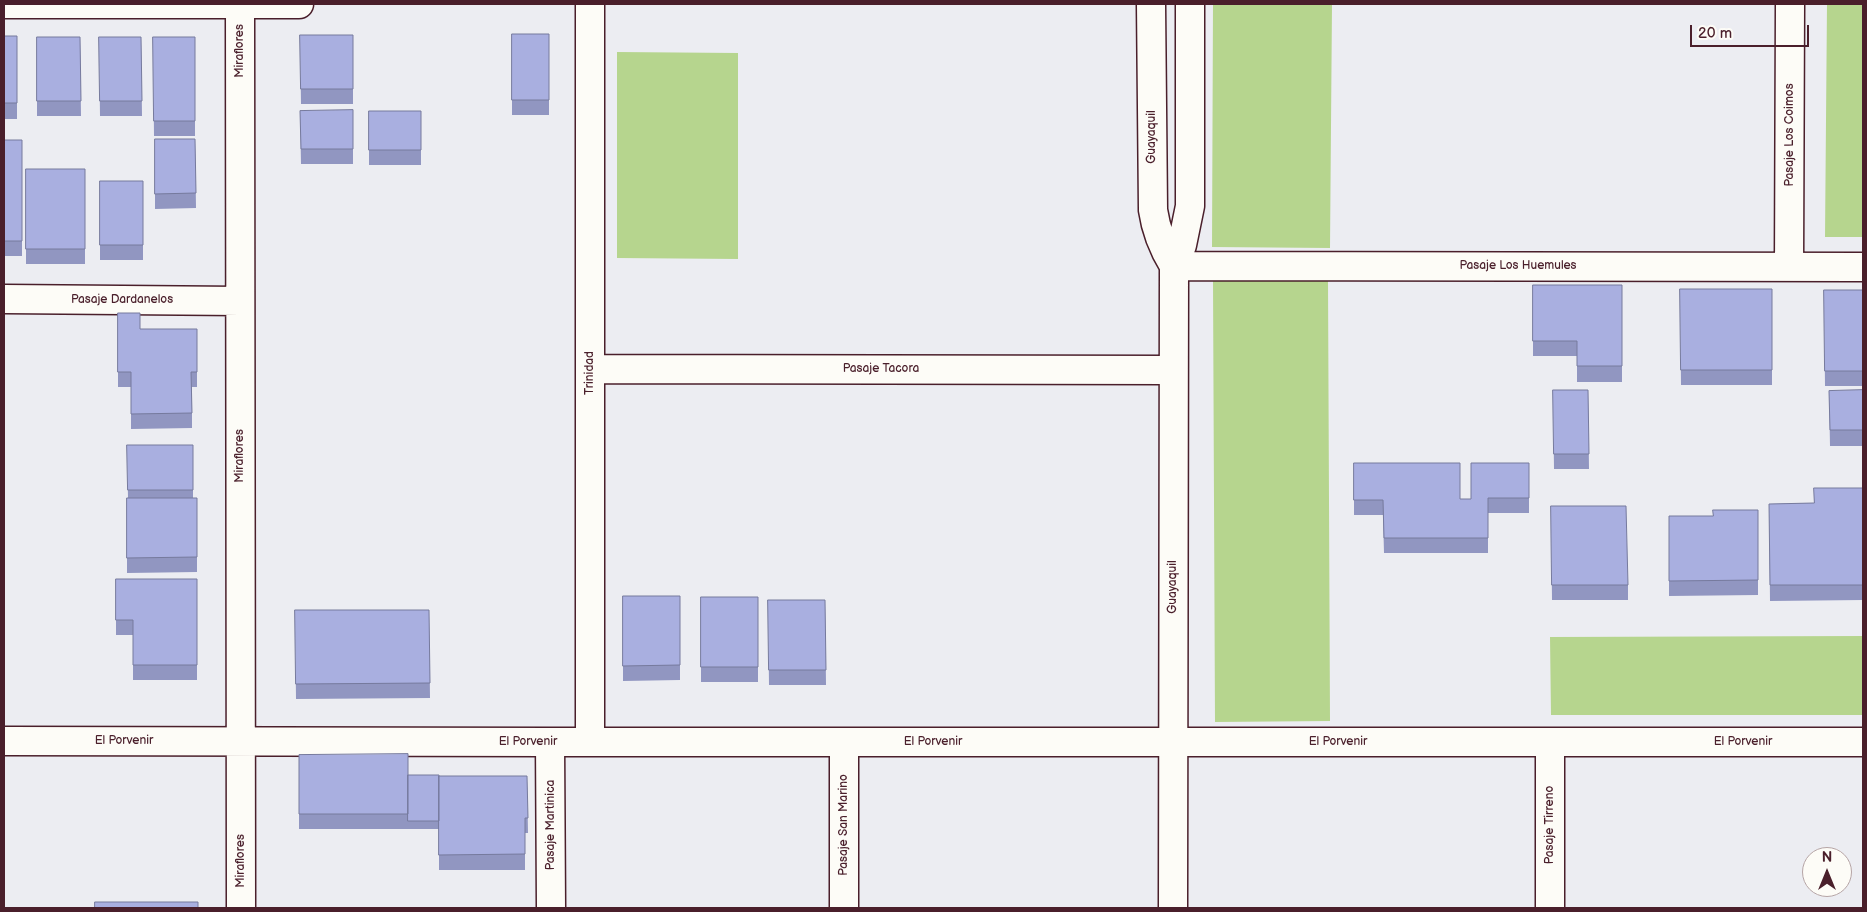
<!DOCTYPE html>
<html>
<head>
<meta charset="utf-8">
<style>
  body { margin:0 }
  #map { position:relative; width:1867px; height:912px; overflow:hidden; background:#ecedf2; font-family:"Balsamiq Sans",sans-serif }
  canvas { display:block }
  .frame { position:absolute; inset:0; border:5px solid #4a1f2b; pointer-events:none }
  .north { position:absolute; left:1802px; top:847px; width:50px; height:50px; box-sizing:border-box; background:#fdfcf7; border:1px solid #b5a4a5; border-radius:50%; rotate:0deg; font-size:14px; font-weight:700; line-height:20px; text-align:center; color:#4a1f2b }
  .north::after { content:''; display:block; margin:auto; width:18px; height:22px; background:#4a1f2b; clip-path:polygon(50% 0,100% 100%,50% 72%,0 100%) }
  .scale { position:absolute; left:1690px; top:25px; width:119px; height:22px; box-sizing:border-box; border:2px solid #4a1f2b; border-top:0; padding-left:6px; font-size:15px; line-height:18px; white-space:nowrap; color:#4a1f2b; -webkit-text-stroke:4px #fdfcf7; paint-order:stroke }
</style>
</head>
<body>
<div id="map">
<canvas width="1867" height="912"></canvas>
<div class="frame"></div>
<div class="north">N</div>
<div class="scale">20 m</div>
</div>
<script>
const c = document.querySelector('canvas').getContext('2d');
c.lineJoin = 'round';
function paint(path, color) { c.fillStyle = color; c.fill(path, 'evenodd'); }
function stroke(path, color, width, dash) { c.strokeStyle = color; c.lineWidth = width; c.lineCap = dash ? 'butt' : 'round'; c.setLineDash(dash || []); c.stroke(path); }
function write(font, color, halo, rows, align = 'center') {
  c.font = font + ' "Balsamiq Sans",sans-serif'; c.lineWidth = 4; c.setLineDash([]); c.textBaseline = 'middle'; c.strokeStyle = halo; c.fillStyle = color; for (const [text, x, y, turn = 0] of rows) {
    c.save(); c.translate(x, y); c.rotate((+turn || 0) * Math.PI / 180); c.textAlign = isNaN(turn) ? turn : align; if (halo) c.strokeText(text, 0, 0); c.fillText(text, 0, 0); c.restore();
  }
}
paint(new Path2D(`
  M 1213,4 L 1332,4 L 1330,248 L 1212,247 Z
  M 1827,4 L 1863,4 L 1863,237 L 1825,237 Z
  M 617,52 L 738,53 L 738,259 L 617,258 Z
  M 1213,281 L 1328,281 L 1330,721 L 1215,722 Z
  M 1863,636 L 1863,715 L 1551,715 L 1550,637 Z`), '#b6d58e');
const street = new Path2D(`
  M 4,4 L 299,4
  M 240,4 L 241,908
  M 590,4 L 590,742
  M 1151,4 L 1153,210 C 1156,231 1163,248 1174,266
  M 1174,266 L 1863,267
  M 1789,267 L 1790,4
  M 4,299 L 240,301
  M 590,369 L 1173,370
  M 4,741 L 550,742 L 1863,742
  M 550,742 L 551,908
  M 1550,742 L 1550,908
  M 844,908 L 844,742
  M 1173,908 L 1174,266 L 1182,245 L 1190,206 L 1190,4`);
stroke(street, '#4a1f2b', 31);
stroke(street, '#fdfcf7', 28);
paint(new Path2D(`
  M 512,34 L 549,34 L 549,115 L 512,115 Z
  M 300,35 L 353,35 L 353,104 L 301,104 Z
  M 4,36 L 17,36 L 17,119 L 4,119 Z
  M 37,37 L 80,37 L 81,116 L 37,116 Z
  M 99,37 L 141,37 L 142,116 L 100,116 Z
  M 153,37 L 195,37 L 195,136 L 154,136 Z
  M 353,110 L 353,164 L 301,164 L 300,111 Z
  M 369,111 L 421,111 L 421,165 L 369,165 Z
  M 155,139 L 195,139 L 196,208 L 155,209 Z
  M 4,140 L 22,140 L 22,256 L 4,256 Z
  M 26,169 L 85,169 L 85,264 L 26,264 Z
  M 100,181 L 143,181 L 143,260 L 100,260 Z
  M 1533,285 L 1622,285 L 1622,382 L 1577,382 L 1577,356 L 1533,356 Z
  M 1680,289 L 1772,289 L 1772,385 L 1681,385 Z
  M 1824,290 L 1863,290 L 1863,386 L 1825,386 Z
  M 118,313 L 140,329 L 197,329 L 197,387 L 192,387 L 192,428 L 131,429 L 131,387 L 118,387 Z
  M 1553,390 L 1588,390 L 1589,469 L 1554,469 Z
  M 1863,390 L 1863,446 L 1830,446 L 1829,391 Z
  M 127,445 L 193,445 L 193,498 L 197,498 L 197,572 L 127,573 L 127,498 L 128,498 Z
  M 1354,463 L 1460,499 L 1471,499 L 1529,463 L 1529,513 L 1488,513 L 1488,553 L 1384,553 L 1383,515 L 1354,515 Z
  M 1814,488 L 1863,488 L 1863,600 L 1770,601 L 1769,504 L 1814,503 Z
  M 1551,506 L 1628,585 L 1628,600 L 1552,600 Z
  M 1758,510 L 1758,595 L 1669,596 L 1669,516 L 1713,516 Z
  M 116,579 L 197,579 L 197,680 L 133,680 L 133,635 L 116,635 Z
  M 623,596 L 680,596 L 680,680 L 623,681 Z
  M 701,597 L 758,597 L 758,682 L 701,682 Z
  M 768,600 L 825,600 L 826,685 L 769,685 Z
  M 295,610 L 429,610 L 430,698 L 296,699 Z
  M 299,755 L 408,775 L 439,776 L 527,776 L 528,833 L 525,833 L 525,870 L 439,870 L 439,829 L 299,829 Z`), '#9196c1');
const building = new Path2D(`
  M 512,34 L 549,34 L 549,100 L 512,100 Z
  M 300,35 L 353,35 L 353,89 L 301,89 Z
  M 4,36 L 17,36 L 17,103 L 4,103 Z
  M 37,37 L 80,37 L 81,101 L 37,101 Z
  M 99,37 L 141,37 L 142,101 L 100,101 Z
  M 153,37 L 195,37 L 195,121 L 154,121 Z
  M 353,110 L 353,149 L 301,149 L 300,111 Z
  M 369,111 L 421,111 L 421,150 L 369,150 Z
  M 155,139 L 195,139 L 196,193 L 155,194 Z
  M 4,140 L 22,140 L 22,241 L 4,241 Z
  M 26,169 L 85,169 L 85,249 L 26,249 Z
  M 100,181 L 143,181 L 143,245 L 100,245 Z
  M 1533,285 L 1622,285 L 1622,366 L 1577,366 L 1577,341 L 1533,341 Z
  M 1680,289 L 1772,289 L 1772,370 L 1681,370 Z
  M 1824,290 L 1863,290 L 1863,371 L 1825,371 Z
  M 118,313 L 140,313 L 140,329 L 197,329 L 197,372 L 191,372 L 192,413 L 131,414 L 131,372 L 118,372 Z
  M 1553,390 L 1588,390 L 1589,454 L 1554,454 Z
  M 1863,390 L 1863,430 L 1830,430 L 1829,391 Z
  M 127,445 L 193,445 L 193,490 L 128,490 Z
  M 1354,463 L 1460,463 L 1460,499 L 1471,499 L 1471,463 L 1529,463 L 1529,498 L 1488,498 L 1488,538 L 1384,538 L 1383,500 L 1354,500 Z
  M 1814,488 L 1863,488 L 1863,585 L 1770,585 L 1769,504 L 1814,503 Z
  M 127,498 L 197,498 L 197,557 L 127,558 Z
  M 1551,506 L 1626,506 L 1628,585 L 1552,585 Z
  M 1713,510 L 1758,510 L 1758,580 L 1669,581 L 1669,516 L 1713,516 Z
  M 116,579 L 197,579 L 197,665 L 133,665 L 133,620 L 116,620 Z
  M 623,596 L 680,596 L 680,665 L 623,666 Z
  M 701,597 L 758,597 L 758,667 L 701,667 Z
  M 768,600 L 825,600 L 826,670 L 769,670 Z
  M 295,610 L 429,610 L 430,683 L 296,684 Z
  M 408,754 L 408,814 L 299,814 L 299,755 Z
  M 408,775 L 439,775 L 439,821 L 408,821 Z
  M 439,776 L 527,776 L 528,818 L 525,818 L 525,854 L 439,855 Z
  M 95,902 L 198,902 L 198,908 L 95,908 Z`);
paint(building, '#a9afe0');
stroke(building, '#767a9d', 1);
write('12px', '#4a1f2b', '#fdfcf7', [
  ["Miraflores",240,51,-90],
  ["Pasaje Los Coimos",1790,135,-90],
  ["Guayaquil",1152,137,-90],
  ["Pasaje Los Huemules",1518,266],
  ["Pasaje Dardanelos",122,300],
  ["Pasaje Tacora",881,369],
  ["Trinidad",590,373,-90],
  ["Miraflores",240,456,-90],
  ["Guayaquil",1173,587,-90],
  ["El Porvenir",124,741],
  ["El Porvenir",528,742],
  ["El Porvenir",933,742],
  ["El Porvenir",1338,742],
  ["El Porvenir",1743,742],
  ["Pasaje Martinica",551,825,-90],
  ["Pasaje San Marino",844,825,-90],
  ["Pasaje Tirreno",1550,825,-90],
  ["Miraflores",241,861,-90]
]);
</script>
</body>
</html>
